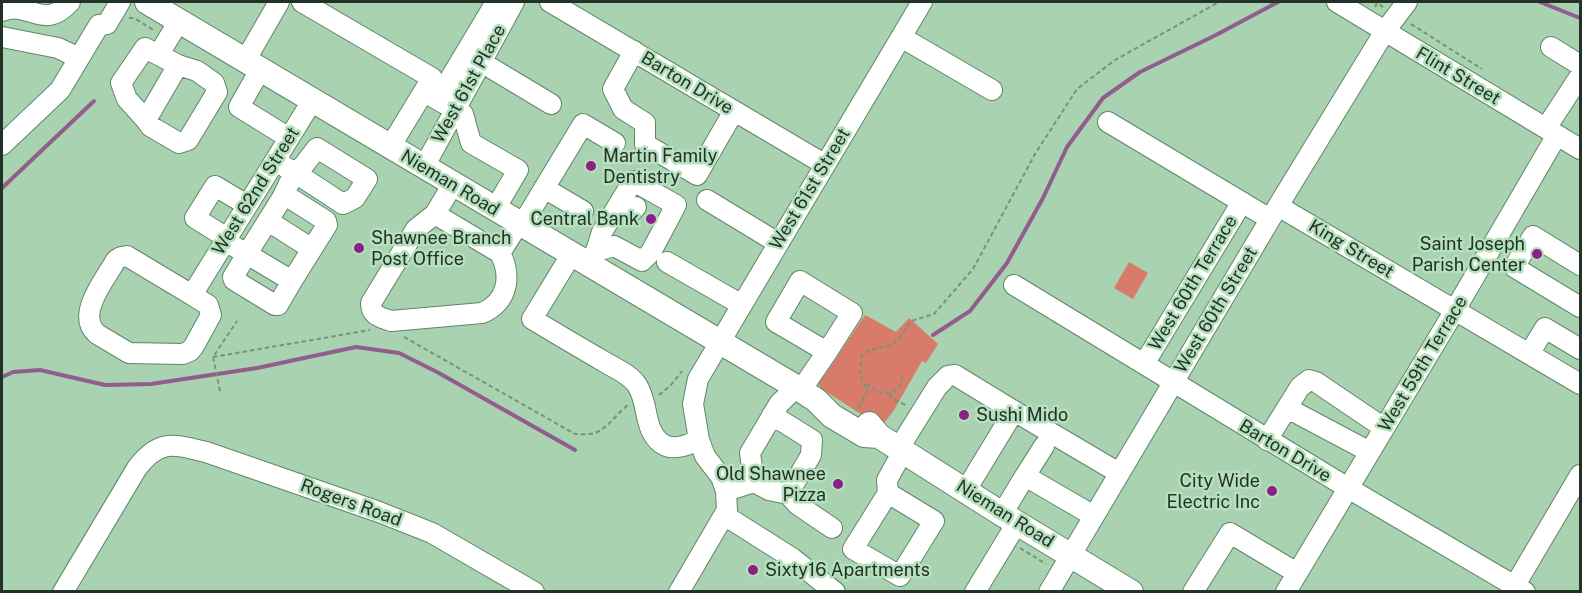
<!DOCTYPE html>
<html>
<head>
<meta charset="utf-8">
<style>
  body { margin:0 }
  #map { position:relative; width:1582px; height:593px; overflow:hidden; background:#a9d2b1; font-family:"Public Sans",sans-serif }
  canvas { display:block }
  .frame { position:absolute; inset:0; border:3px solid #223226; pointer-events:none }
</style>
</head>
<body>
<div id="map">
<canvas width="1582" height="593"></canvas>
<div class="frame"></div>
</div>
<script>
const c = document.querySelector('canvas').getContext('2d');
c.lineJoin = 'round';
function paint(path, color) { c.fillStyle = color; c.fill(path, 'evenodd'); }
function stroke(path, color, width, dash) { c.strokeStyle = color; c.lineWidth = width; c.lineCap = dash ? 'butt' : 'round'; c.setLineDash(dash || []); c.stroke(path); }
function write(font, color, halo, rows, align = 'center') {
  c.font = font + ' "Public Sans",sans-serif'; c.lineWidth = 5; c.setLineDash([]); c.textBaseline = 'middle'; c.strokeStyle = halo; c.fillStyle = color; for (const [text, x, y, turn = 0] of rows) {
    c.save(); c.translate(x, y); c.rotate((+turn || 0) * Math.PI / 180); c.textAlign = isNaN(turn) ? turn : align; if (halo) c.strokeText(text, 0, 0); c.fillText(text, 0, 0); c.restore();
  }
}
paint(new Path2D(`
  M 1129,262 L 1148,273 L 1133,299 L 1114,288 Z
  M 865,315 L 896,332 L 909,318 L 938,344 L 926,363 L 922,361 L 894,410 L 881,427 L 822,389 L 815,379 L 817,375 L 825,375 Z`), '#d87b6b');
stroke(new Path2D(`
  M 1540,2 L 1580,18
  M 2,188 L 94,101
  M 933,335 L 970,311 L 1007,263 L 1043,198 L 1067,147 L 1103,98 L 1140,72 L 1216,35 L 1278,2
  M 2,377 L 13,372 L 40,370 L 105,385 L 151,384 L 257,368 L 356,347 L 399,353 L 437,372 L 575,450`), '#915d8d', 4);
const minor = new Path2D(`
  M 302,2 L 432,78 L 390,147
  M 550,2 L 824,164
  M 1337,2 L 1580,149
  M 2,11 C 30,0 43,32 70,2
  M 2,37 L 58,48 L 79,58
  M 901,37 L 992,90
  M 1551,47 L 1580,65
  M 634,51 L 613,89 L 623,109 L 645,123 L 645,144 L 697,175 L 734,111
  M 159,54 L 179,21
  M 245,61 L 279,2
  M 481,62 L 551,104
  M 260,70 L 239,107 L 289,138
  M 424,92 L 463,114 L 471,143 L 518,170 L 495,209
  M 438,99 L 496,2
  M 146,120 L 150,126 L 179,143 L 188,140 L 217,92 L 214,83 L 197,71 L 178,65 L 145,48 L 121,83 L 127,99 L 146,120 L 178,65
  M 1108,122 L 1270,219
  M 1546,128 L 1580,76
  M 2,145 L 60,90 L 99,25 L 107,24 L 120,2
  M 424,167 L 514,2
  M 453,184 L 435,214 L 500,253 L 519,223
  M 544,188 L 583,211
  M 707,200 L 778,243
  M 1278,206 L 1580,384
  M 435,214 L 416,229 L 371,303 C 371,316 380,317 391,321 L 482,313 C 508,302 512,276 500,253
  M 613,214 L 632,211 L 636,207
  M 522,225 L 583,124 L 615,143
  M 276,226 L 312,249
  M 227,238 L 195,218 L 215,186 L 247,205
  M 225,241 L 247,254 L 282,198 L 294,173 L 303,166 L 317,148 L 367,179 L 355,198 L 343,204 C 320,189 298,174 275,161
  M 571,255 L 532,319 C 555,333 579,347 603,361 C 614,368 630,374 637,385 C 649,403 643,429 661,443 C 673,452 687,445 699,440
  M 667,262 L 742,305
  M 587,265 L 596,251 L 602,232 L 633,181 L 676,205 L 651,252 L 642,261 L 614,246 L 596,251
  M 1580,265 L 1533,236 L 1514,267 L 1580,307
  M 292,281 L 278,305 L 275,305 L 234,280 L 233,277 L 247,254 L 292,281 L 327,225 L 326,221 L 293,200
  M 1014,285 L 1348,488 L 1525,592
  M 192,295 L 208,305 L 211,315 L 194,346 L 190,351 L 183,354 L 129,353 L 97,334 C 75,315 105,280 116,260 L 121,257 L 127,256 L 192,295 L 312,101
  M 1529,354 L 1545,328 L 1580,349
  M 1144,364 L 1242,202
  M 801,390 L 827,352 L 776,322 L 800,281 L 852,313 L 827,352
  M 1287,408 L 1370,452
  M 772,415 L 812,440 L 811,455 L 788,494
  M 1267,440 L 1300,387 L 1309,380 L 1316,382 L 1384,428
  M 899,448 L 937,387 L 948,376 L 955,375 L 1014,411
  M 1025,476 L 1044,446
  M 754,482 L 769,490 L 788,494 L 798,505 L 832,528
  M 966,490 L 1014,411 L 1119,473
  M 726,491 L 754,482 L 750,453 L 779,404 L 796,387
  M 888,493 L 934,521 L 900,576 L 853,549 L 888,493 L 887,480 L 903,451
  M 1002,514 L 1025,476 L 1094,516
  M 724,515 L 792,558 L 835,592
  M 63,592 L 137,468 C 159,439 173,444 206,452 L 379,512 L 432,533 L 534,592
  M 679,592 L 727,510 L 726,491 L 721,477 L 705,456 L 699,440 L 693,404 L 698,379 L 922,2
  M 975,592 L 1017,523
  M 1049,592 L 1278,206 L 1385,31 L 1407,2
  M 1193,592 L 1230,533 L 1297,573
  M 1286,592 L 1455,310 L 1557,135
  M 1511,592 L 1580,475`);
const major = new Path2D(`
  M 147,2 L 796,387 L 816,400 L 832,416 L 864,435 L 879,436
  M 869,424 L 879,436 L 1002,514 L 1131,592`);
stroke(minor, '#608668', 22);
stroke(major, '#608668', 26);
stroke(new Path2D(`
  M 1375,7 L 1377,3 L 1383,7
  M 129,18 L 134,18 L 155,31
  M 1411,24 L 1482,69
  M 404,337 L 575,434 C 581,434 589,435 595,433 C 608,428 617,413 628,405
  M 213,357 L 370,330
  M 866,384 L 879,392 L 890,394 C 897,390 903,385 902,377 L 899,377
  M 220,391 L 213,357 L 237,321
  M 890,394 L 892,398 L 907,406
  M 659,395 L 671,385 L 682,371
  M 859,408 L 867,391 L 860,374 L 862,355 C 874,345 888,350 897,341 C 902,336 907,327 911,321 L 934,314 L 973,269 L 1035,154 L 1077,89 L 1115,60 L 1219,2
  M 1020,548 L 1046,564`), '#75947b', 2, [4.5, 3]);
stroke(minor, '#fff', 20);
stroke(major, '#fff', 24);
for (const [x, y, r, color] of [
  [591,166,6,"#8b2085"],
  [651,219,6,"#8b2085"],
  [359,248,6,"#8b2085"],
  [1537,254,6,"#8b2085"],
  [964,415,6,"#8b2085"],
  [838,484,6,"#8b2085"],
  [1272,491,6,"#8b2085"],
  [753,570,6,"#8b2085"]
]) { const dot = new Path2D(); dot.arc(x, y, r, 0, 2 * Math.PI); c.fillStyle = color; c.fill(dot); stroke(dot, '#b5dfbd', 2); }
write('18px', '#223226', '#b5dfbd', [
  ["Flint Street",1458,76,31],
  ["Barton Drive",687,83,31],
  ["West 61st Place",469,84,-61],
  ["Nieman Road",450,183,31],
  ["West 61st Street",810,189,-59],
  ["West 62nd Street",256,191,-58],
  ["King Street",1351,249,31],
  ["West 60th Terrace",1193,283,-59],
  ["West 60th Street",1216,310,-59],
  ["West 59th Terrace",1423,364,-59],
  ["Barton Drive",1285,451,31],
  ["Rogers Road",351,503,20],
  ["Nieman Road",1005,514,32]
]);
write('18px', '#223226', '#b5dfbd', [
  ["Martin Family",603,156],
  ["Dentistry",603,177],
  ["Central Bank",639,219,"right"],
  ["Shawnee Branch",371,238],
  ["Post Office",371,259],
  ["Saint Joseph",1525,244,"right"],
  ["Parish Center",1525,265,"right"],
  ["Sushi Mido",976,415],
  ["Old Shawnee",826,474,"right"],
  ["Pizza",826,495,"right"],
  ["City Wide",1260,481,"right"],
  ["Electric Inc",1260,502,"right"],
  ["Sixty16 Apartments",765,570]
], 'left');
</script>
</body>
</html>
